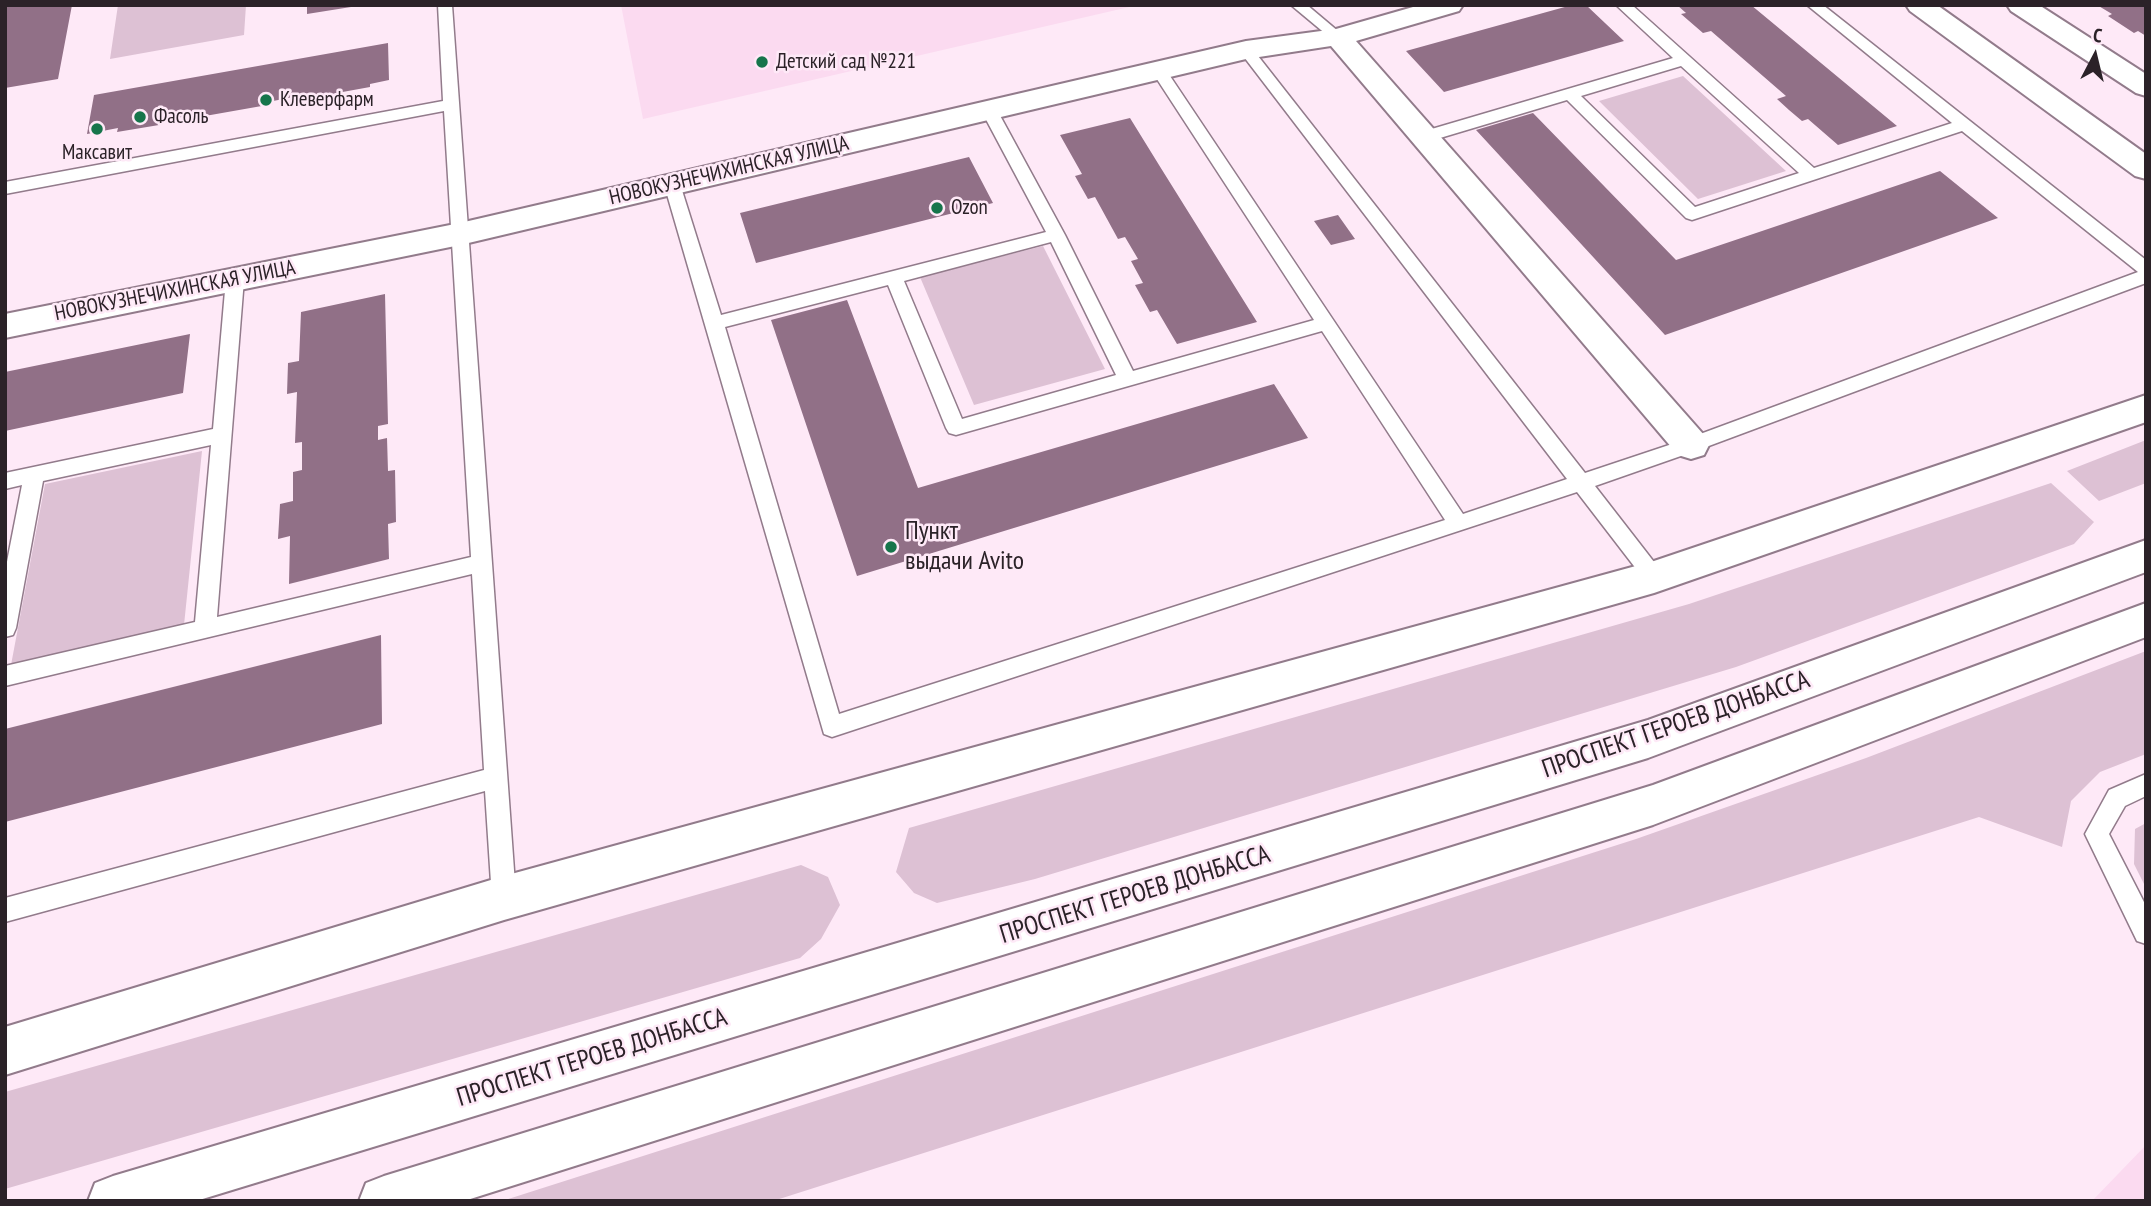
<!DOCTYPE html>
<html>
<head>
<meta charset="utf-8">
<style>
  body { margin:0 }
  #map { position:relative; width:2151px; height:1206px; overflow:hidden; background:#fee9f7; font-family:"PT Sans Narrow",sans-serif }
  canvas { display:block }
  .frame { position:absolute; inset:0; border:7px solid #2b2228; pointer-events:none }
  .north { position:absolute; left:2060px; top:21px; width:70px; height:70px; -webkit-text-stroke:5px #fee9f7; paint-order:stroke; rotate:7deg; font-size:19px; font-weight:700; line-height:28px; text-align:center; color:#2b2228 }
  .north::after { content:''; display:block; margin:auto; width:24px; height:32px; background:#2b2228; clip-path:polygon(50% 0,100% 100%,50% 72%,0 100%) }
</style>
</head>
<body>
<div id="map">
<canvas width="2151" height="1206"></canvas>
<div class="frame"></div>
<div class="north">С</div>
</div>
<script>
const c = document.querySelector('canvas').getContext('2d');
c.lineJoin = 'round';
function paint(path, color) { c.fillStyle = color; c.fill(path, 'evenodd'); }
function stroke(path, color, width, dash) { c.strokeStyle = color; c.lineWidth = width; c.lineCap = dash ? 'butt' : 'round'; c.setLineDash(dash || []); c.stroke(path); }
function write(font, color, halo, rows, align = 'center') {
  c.font = font + ' "PT Sans Narrow",sans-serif'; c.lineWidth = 5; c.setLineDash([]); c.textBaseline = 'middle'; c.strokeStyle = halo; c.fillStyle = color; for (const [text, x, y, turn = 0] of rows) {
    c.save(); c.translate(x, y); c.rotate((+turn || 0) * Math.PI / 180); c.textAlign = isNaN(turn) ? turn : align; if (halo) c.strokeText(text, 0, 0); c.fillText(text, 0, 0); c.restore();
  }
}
paint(new Path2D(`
  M 621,5 L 1138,5 L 643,119 Z
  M 2146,1145 L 2146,1201 L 2092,1201 Z`), '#fbdaf0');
paint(new Path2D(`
  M 118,5 L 246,5 L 244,35 L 110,59 Z
  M 1683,76 L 1786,171 L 1698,199 L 1599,101 Z
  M 1043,246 L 1105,369 L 974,405 L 920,277 Z
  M 2146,440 L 2146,483 L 2099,501 L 2067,471 Z
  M 202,451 L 184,625 L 11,665 L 45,484 Z
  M 2051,483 L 2094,522 L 2074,544 L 1736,667 L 1035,879 L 937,903 L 914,893 L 896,872 L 909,828 L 1689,604 Z
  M 2146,651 L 2146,754 L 2100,772 L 2071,801 L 2062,847 L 1979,817 L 773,1201 L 502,1201 L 1636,839 L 1866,758 Z
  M 2146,823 L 2146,888 L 2134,864 L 2135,829 Z
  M 801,865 L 828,877 L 840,905 L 821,939 L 800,958 L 5,1189 L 5,1092 Z`), '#ddc1d4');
paint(new Path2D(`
  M 7,5 L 72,5 L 58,79 L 5,88 Z
  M 307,5 L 351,5 L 351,7 L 307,14 Z
  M 1572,5 L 1586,5 L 1624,41 L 1444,92 L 1406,51 Z
  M 1677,5 L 1751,5 L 1897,126 L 1838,145 L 1808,119 L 1802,121 L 1789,110 L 1777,99 L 1786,96 L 1711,31 L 1703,33 L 1681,14 L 1686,13 Z
  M 2097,5 L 2146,5 L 2146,36 L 2138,31 L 2134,33 L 2108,16 L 2112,14 Z
  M 388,43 L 389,80 L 370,84 L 370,87 L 304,99 L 304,95 L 273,101 L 273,104 L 205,116 L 206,113 L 159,121 L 159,125 L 117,132 L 118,128 L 87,134 L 94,95 Z
  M 1533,113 L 1676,260 L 1940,171 L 1998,218 L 1665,335 L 1476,130 Z
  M 1130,118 L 1159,165 L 1257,322 L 1177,344 L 1157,310 L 1150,312 L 1135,285 L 1143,283 L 1131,261 L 1138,259 L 1125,237 L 1118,239 L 1095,197 L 1088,199 L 1075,176 L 1082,174 L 1060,135 Z
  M 969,157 L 993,203 L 756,263 L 740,213 Z
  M 1338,215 L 1355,239 L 1331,245 L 1314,221 Z
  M 385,294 L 388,424 L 378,426 L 378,440 L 387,438 L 388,471 L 395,470 L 396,522 L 388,524 L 389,559 L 289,584 L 290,536 L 278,539 L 279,522 L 280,504 L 293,501 L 293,472 L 302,470 L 302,442 L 295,443 L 297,392 L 287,394 L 288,363 L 299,361 L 301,312 Z
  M 847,300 L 918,488 L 1274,384 L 1308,438 L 857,576 L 771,320 Z
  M 190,334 L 183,393 L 5,431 L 5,372 Z
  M 381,635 L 382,724 L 5,822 L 5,729 Z`), '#917087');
const lane = new Path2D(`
  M 438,5 L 452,5 L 516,898 L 513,906 L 504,910 L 495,906 L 492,898 L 485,791 L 5,922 L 5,898 L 484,770 L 472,574 L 5,686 L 5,666 L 195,622 L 211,445 L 43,481 L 16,628 L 13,635 L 5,637 L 5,572 L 22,485 L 5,489 L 5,473 L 213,429 L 226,279 L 229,275 L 241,275 L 244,279 L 217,617 L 471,557 L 444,111 L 5,194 L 5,182 L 443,101 Z
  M 1291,5 L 1307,5 L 1345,37 L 1343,40 L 1333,40 Z
  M 1616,5 L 1632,5 L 1814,168 L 1952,123 L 1807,5 L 1823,5 L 2146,260 L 2146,283 L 1698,450 L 1595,486 L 1661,571 L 1664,577 L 1661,583 L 1654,586 L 1647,583 L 1577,492 L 832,737 L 824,734 L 664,184 L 666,180 L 672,178 L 680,184 L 721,315 L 1046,232 L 981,110 L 989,105 L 997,110 L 1065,235 L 1133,371 L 1314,320 L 1151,70 L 1154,67 L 1164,67 L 1463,514 L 1567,479 L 1241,53 L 1238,50 L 1241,47 L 1251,47 L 1585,473 L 1684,440 L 2138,272 L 1962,131 L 1692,220 L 1686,218 L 1567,100 L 1430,141 L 1418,141 L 1416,137 L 1418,133 L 1673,58 ZM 1681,66 L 1799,173 L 1695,207 L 1581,96 ZM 1051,242 L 1116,375 L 962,419 L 904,281 ZM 888,285 L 946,428 L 949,433 L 956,435 L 1322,331 L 1445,520 L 839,714 L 725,327 Z
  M 2146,774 L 2146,796 L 2125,806 L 2109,834 L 2146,906 L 2146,944 L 2137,941 L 2085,834 L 2109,790 Z`);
const street = new Path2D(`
  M 1420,5 L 1463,5 L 1459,11 L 1356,41 L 1704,435 L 1709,445 L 1704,455 L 1691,459 L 1678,455 L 1331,46 L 1246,59 L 460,245 L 5,338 L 5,314 L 460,223 L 1246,41 L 1336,29 Z
  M 1906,5 L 1937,5 L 2146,154 L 2146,179 L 2135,176 L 1910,11 Z
  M 2007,5 L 2039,5 L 2146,74 L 2146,96 L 2136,93 L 2011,11 Z
  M 2146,395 L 2146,422 L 1654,593 L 504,920 L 5,1075 L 5,1027 L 504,876 L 1654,561 Z`);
const secondary = new Path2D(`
  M 2146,540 L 2146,572 L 1648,758 L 196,1201 L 88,1201 L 95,1183 L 113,1176 L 1648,720 Z
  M 2146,603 L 2146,637 L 1653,825 L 464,1201 L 359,1201 L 366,1183 L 384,1176 L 1653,785 Z`);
stroke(lane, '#927b8b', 3);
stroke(street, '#927b8b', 4);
stroke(secondary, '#927b8b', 4);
paint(lane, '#fff');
paint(street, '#fff');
paint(secondary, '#fff');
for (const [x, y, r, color] of [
  [762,62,7,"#16754b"],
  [266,100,7,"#16754b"],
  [140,117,7,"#16754b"],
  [97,129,7,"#16754b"],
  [937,208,7,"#16754b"],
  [891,547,7,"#16754b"]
]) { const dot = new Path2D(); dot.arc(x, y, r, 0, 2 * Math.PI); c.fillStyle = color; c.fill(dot); stroke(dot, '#fee9f7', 2.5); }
write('21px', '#2b2228', '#fee9f7', [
  ["Детский сад №221",776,62],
  ["Клеверфарм",280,100],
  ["Фасоль",154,117],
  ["Максавит",97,153,"center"],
  ["Ozon",951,208]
], 'left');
write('21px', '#2b2228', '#fee9f7', [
  ["НОВОКУЗНЕЧИХИНСКАЯ УЛИЦА",729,171,-13],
  ["НОВОКУЗНЕЧИХИНСКАЯ УЛИЦА",175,291,-11]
]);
write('26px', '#2b2228', '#fee9f7', [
  ["Пункт",905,532],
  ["выдачи Avito",905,562]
], 'left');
write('26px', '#2b2228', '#fee9f7', [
  ["ПРОСПЕКТ ГЕРОЕВ ДОНБАССА",1676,725,-19],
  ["ПРОСПЕКТ ГЕРОЕВ ДОНБАССА",1135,895,-17],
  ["ПРОСПЕКТ ГЕРОЕВ ДОНБАССА",592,1058,-17]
]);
</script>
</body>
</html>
